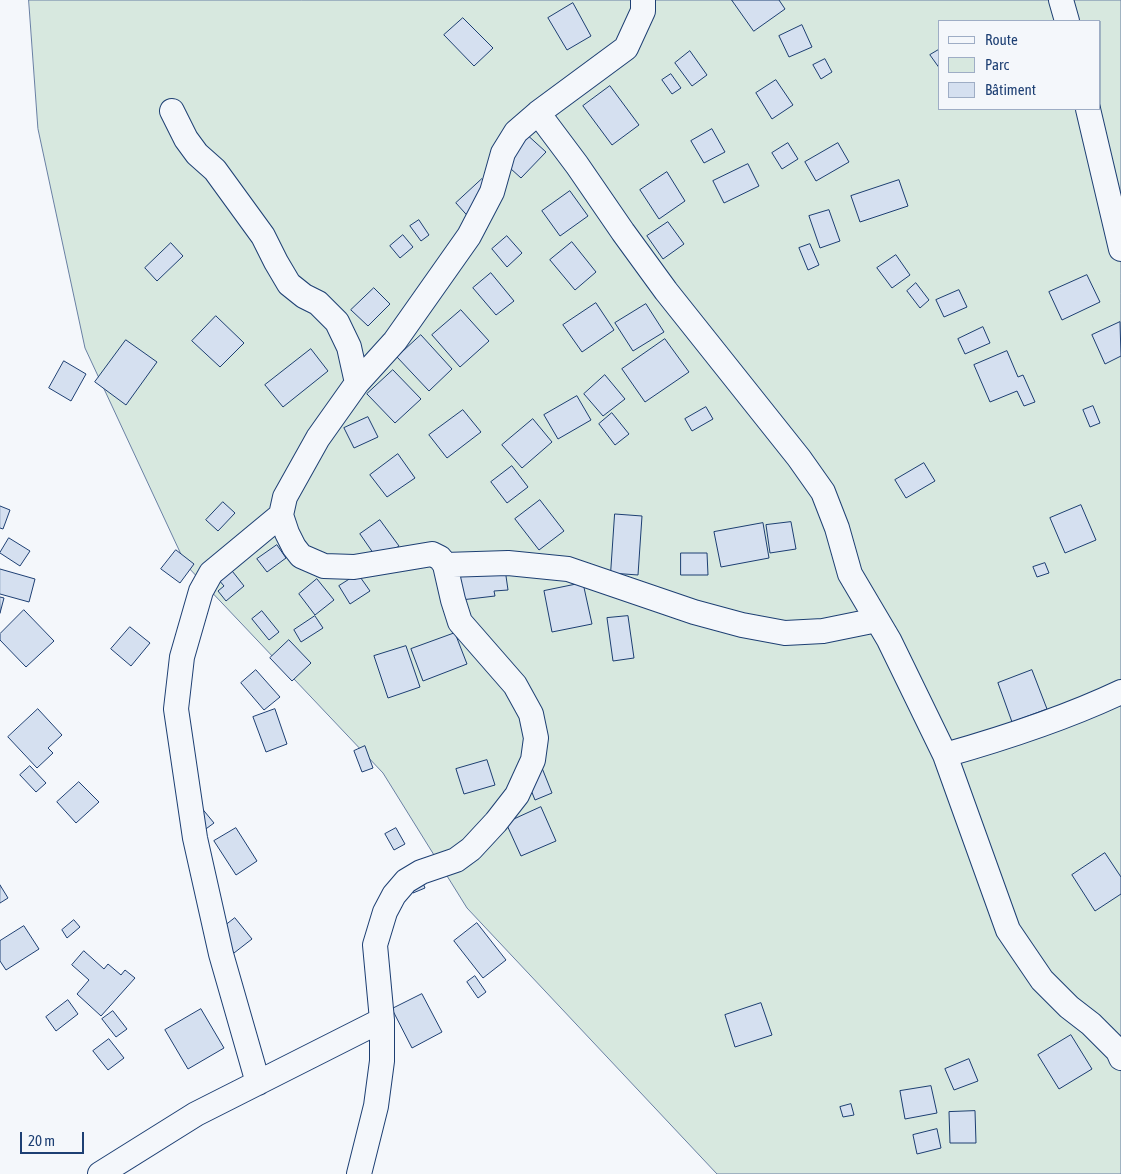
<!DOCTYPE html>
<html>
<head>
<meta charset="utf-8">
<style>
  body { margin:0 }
  #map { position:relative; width:1121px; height:1174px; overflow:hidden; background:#f4f7fb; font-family:"Asap Condensed",sans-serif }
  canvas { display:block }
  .legend { position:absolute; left:938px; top:20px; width:162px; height:90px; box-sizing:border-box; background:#f4f7fb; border:1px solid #9eadc5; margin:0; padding:6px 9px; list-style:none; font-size:15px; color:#1d3f73 }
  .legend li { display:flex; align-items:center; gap:10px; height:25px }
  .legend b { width:25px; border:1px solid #9eadc5 }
  .scale { position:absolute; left:20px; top:1132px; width:64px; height:22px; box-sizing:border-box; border:2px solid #1d3f73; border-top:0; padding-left:6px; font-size:15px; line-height:18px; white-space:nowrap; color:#1d3f73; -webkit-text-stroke:4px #f4f7fb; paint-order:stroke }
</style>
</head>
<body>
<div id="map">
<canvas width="1121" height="1174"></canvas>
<ul class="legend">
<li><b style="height:6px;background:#f4f7fb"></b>Route</li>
<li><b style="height:14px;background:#d7e8df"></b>Parc</li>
<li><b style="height:14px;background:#d5e0f0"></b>Bâtiment</li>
</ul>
<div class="scale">20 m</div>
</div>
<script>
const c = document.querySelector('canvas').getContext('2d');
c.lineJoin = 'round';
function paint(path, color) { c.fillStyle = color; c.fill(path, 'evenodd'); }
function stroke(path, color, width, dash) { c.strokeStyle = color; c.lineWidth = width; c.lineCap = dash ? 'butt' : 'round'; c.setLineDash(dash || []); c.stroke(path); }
const green = new Path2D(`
  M 29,0 L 1121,0 L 1121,1174 L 717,1174 L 467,908 L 383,773 L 186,565 L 85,348 L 38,129 ZM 940,21 L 1100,21 L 1100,109 L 940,109 Z`);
paint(green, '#d7e8df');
stroke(green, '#687fa3', 1);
const building = new Path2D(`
  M 732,0 L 779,0 L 785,9 L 754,31 Z
  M 573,3 L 591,36 L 567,50 L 548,18 Z
  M 463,18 L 493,48 L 474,66 L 444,35 Z
  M 802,25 L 812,47 L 789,57 L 779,36 Z
  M 940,49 L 940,69 L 930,55 Z
  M 690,51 L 707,75 L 692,86 L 675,63 Z
  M 825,59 L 832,72 L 821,79 L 813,65 Z
  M 671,74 L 681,88 L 672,94 L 662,80 Z
  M 776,80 L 793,105 L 772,119 L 756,93 Z
  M 610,86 L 639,125 L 612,145 L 583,106 Z
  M 712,129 L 725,152 L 704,163 L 691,141 Z
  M 524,132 L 546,152 L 521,178 L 500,159 Z
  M 788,143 L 798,159 L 782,169 L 772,153 Z
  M 838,143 L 849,162 L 816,181 L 805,162 Z
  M 748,164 L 759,186 L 724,203 L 713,181 Z
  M 667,172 L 685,201 L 659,219 L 640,190 Z
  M 482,179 L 500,198 L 473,222 L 456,203 Z
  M 899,180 L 908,206 L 860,222 L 851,196 Z
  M 570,191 L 588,216 L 560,236 L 542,211 Z
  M 829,210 L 840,241 L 820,248 L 809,216 Z
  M 419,220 L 429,235 L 421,241 L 410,226 Z
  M 668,222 L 684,244 L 663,259 L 647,236 Z
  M 403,235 L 413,247 L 400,258 L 390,246 Z
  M 507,236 L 522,253 L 507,267 L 492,249 Z
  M 572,242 L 596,272 L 575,290 L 550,260 Z
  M 171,243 L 183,256 L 157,281 L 145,268 Z
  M 810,244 L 819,265 L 808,270 L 799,248 Z
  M 896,255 L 910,275 L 892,288 L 877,268 Z
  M 491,273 L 514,301 L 496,315 L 473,288 Z
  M 1087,275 L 1100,302 L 1062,320 L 1049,292 Z
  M 916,283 L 929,300 L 920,308 L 907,291 Z
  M 374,288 L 390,304 L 368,326 L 351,310 Z
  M 959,290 L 967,307 L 944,317 L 936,300 Z
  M 596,303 L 614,330 L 582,352 L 563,325 Z
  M 646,304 L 664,332 L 633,351 L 615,323 Z
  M 461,310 L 489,341 L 460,367 L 432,335 Z
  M 216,316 L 244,343 L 220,367 L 192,341 Z
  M 1120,322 L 1121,356 L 1105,364 L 1092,335 Z
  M 983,327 L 990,343 L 965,354 L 958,339 Z
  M 421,335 L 452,369 L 429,391 L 397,357 Z
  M 665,339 L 689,372 L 645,402 L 622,369 Z
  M 126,340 L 157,362 L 126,405 L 95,382 Z
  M 311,349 L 328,371 L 283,407 L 265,385 Z
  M 1007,351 L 1018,377 L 1023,375 L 1035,402 L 1024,406 L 1017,391 L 990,402 L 974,365 Z
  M 64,361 L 86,374 L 71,401 L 49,388 Z
  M 393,370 L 421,399 L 395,423 L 367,394 Z
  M 605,375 L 625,399 L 603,416 L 584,394 Z
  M 577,396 L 591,420 L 558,439 L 544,415 Z
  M 1093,406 L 1100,423 L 1090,427 L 1083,410 Z
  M 706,407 L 713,419 L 692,431 L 685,419 Z
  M 463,410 L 481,432 L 447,458 L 429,435 Z
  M 612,413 L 629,434 L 615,445 L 599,424 Z
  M 368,417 L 378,437 L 354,448 L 344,428 Z
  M 533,419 L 552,442 L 522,468 L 502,445 Z
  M 398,454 L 415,478 L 387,497 L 370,475 Z
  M 924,463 L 935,481 L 906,498 L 895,480 Z
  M 512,466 L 528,487 L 507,503 L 491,482 Z
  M 540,500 L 564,531 L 539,550 L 515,519 Z
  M 223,502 L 235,513 L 218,531 L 206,520 Z
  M 1081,505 L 1096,540 L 1065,553 L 1050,518 Z
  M 0,506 L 10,510 L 3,529 L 0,528 Z
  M 615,514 L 642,516 L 638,575 L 611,573 Z
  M 380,520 L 399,546 L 378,560 L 360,534 Z
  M 791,522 L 796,549 L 770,553 L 766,525 Z
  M 763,523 L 769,558 L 721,567 L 714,532 Z
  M 9,538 L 30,551 L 20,566 L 0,553 Z
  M 277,545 L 286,558 L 267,572 L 257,559 Z
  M 176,550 L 194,564 L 180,583 L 161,569 Z
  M 681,553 L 707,553 L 708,575 L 681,575 Z
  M 225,562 L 244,586 L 226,601 L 218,591 L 224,586 L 212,572 Z
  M 1045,563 L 1049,573 L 1037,577 L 1033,567 Z
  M 0,569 L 35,579 L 29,602 L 0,594 Z
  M 505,569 L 508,590 L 494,591 L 495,596 L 461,600 L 458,575 Z
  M 358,574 L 370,591 L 350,604 L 339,586 Z
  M 317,579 L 334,600 L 315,615 L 299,594 Z
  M 583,583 L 592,624 L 552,632 L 544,591 Z
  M 0,597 L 4,598 L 0,613 Z
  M 24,610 L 54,641 L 26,667 L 0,640 L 0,634 Z
  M 262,611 L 279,632 L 269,640 L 252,619 Z
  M 315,616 L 323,628 L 301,642 L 294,630 Z
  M 628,616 L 634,658 L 613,661 L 607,618 Z
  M 130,627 L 150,643 L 131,666 L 111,649 Z
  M 455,633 L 467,664 L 423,681 L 411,649 Z
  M 289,640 L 311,663 L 292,681 L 270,658 Z
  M 406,646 L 420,687 L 388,698 L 374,656 Z
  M 256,670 L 280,697 L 264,710 L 241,683 Z
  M 1032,670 L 1047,709 L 1012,722 L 998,683 Z
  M 38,709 L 62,735 L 48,748 L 53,753 L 37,768 L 8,737 Z
  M 275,709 L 287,744 L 266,752 L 253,717 Z
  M 365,746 L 373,768 L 362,772 L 354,751 Z
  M 487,760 L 495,785 L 464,794 L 456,769 Z
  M 540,763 L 552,793 L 535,800 L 523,770 Z
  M 30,766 L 46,783 L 36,792 L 20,775 Z
  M 79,782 L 99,802 L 76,823 L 57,802 Z
  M 200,806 L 214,823 L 203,831 Z
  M 541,807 L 556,841 L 521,856 L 506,823 Z
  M 236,828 L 257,861 L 236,875 L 214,841 Z
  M 396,828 L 405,844 L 394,850 L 385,834 Z
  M 1105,853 L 1121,877 L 1121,894 L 1095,911 L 1072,875 Z
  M 420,876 L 425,888 L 413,893 L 409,881 Z
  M 0,885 L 8,898 L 0,903 Z
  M 235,918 L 252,939 L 234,953 L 217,932 Z
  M 74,920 L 80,927 L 67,938 L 62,930 Z
  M 477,923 L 506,960 L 483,978 L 454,941 Z
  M 24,926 L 39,949 L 6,970 L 0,961 L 0,941 Z
  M 84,951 L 104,969 L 108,964 L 121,975 L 125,970 L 135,978 L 101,1016 L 77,994 L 89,980 L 72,965 Z
  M 475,976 L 486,992 L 478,998 L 467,982 Z
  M 422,994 L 442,1032 L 412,1048 L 392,1009 Z
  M 68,1000 L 78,1014 L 56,1031 L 46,1017 Z
  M 761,1003 L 772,1035 L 735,1047 L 725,1015 Z
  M 201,1009 L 224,1048 L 188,1069 L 165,1030 Z
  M 113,1011 L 127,1029 L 116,1037 L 102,1019 Z
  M 1071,1035 L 1092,1069 L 1059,1089 L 1038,1055 Z
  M 109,1039 L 124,1058 L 108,1070 L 93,1051 Z
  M 969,1059 L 978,1081 L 954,1090 L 945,1069 Z
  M 931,1086 L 937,1113 L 905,1119 L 900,1091 Z
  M 851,1104 L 854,1115 L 843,1117 L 840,1107 Z
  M 975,1111 L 976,1143 L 950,1143 L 949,1112 Z
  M 937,1129 L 941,1148 L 917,1154 L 913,1135 Z`);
paint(building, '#d5e0f0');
stroke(building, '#1d3f73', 1);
const minor = new Path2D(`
  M 1061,0 L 1067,21
  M 1088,109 L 1121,249
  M 172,111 L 186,139 L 197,154 L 215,170 L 263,236 L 276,262 L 289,284 L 304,296 L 318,303 L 337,322 L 349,347 L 357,383
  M 538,113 L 577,165 L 623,232 L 666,291 L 799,458 L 823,492 L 837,528 L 850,574 L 889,640 L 945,755 L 1008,930 L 1042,980 L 1069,1007 L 1091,1024 L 1118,1051 L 1121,1058
  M 445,565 L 508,563 L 568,569 L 694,612 L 742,625 L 785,633 L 823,631 L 877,620
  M 945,755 C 1005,738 1064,719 1121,692
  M 258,1083 L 221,954 L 195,838 L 176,709 L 182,657 L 201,591 L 211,573 L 281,515
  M 100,1174 L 196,1114 L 382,1020
  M 359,1174 L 376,1106 L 382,1061 L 382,1020 L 375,945 L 385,912 L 394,895 L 406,881 L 421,872 L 456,860 L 471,849 L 496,822 L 517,795 L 533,760 L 536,738 L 531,714 L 515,685 L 460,622 L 453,600 L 445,565 L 440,558 L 432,554 L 354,567 L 324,566 L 301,556 L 294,547 L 287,533 L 281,515 L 285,497 L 318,438 L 357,383 L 395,341 L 469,236 L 492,192 L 503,153 L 516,132 L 538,113 L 626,48 L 643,11 L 643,0`);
stroke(minor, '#1d3f73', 26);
stroke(minor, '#f4f7fb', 24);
</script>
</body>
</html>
